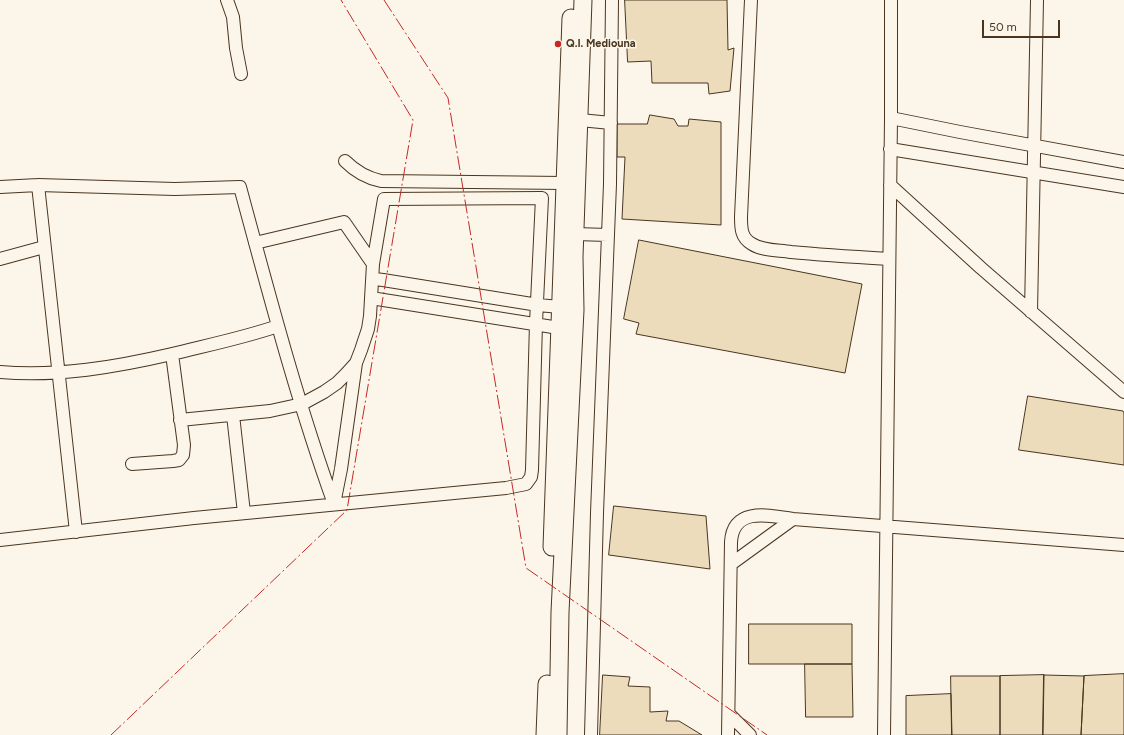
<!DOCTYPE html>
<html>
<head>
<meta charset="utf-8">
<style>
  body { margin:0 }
  #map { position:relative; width:1124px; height:735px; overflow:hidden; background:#fbf6e9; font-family:Figtree,sans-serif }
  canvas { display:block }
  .scale { position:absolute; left:982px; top:20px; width:78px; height:18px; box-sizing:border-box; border:2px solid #4a3520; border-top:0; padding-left:5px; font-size:12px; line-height:14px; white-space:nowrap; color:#4a3520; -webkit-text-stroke:3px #fbf6e9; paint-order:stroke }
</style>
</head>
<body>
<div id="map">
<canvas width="1124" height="735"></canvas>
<div class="scale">50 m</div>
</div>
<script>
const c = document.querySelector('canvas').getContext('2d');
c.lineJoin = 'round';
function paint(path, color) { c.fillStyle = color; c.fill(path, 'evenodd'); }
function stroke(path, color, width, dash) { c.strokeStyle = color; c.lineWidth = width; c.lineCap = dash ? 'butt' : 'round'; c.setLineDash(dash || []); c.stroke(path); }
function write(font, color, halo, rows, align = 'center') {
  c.font = font + ' Figtree,sans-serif'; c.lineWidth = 3; c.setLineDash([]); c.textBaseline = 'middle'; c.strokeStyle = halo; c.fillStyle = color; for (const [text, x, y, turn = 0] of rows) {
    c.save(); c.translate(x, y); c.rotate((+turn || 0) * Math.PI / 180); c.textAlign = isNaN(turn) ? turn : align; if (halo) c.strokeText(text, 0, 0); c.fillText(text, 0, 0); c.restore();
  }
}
const building = new Path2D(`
  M 625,0 L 727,0 L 728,50 L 734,48 L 730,91 L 709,94 L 708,83 L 652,83 L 651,61 L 628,62 Z
  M 650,115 L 674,119 L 678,126 L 688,126 L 689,119 L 721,122 L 721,225 L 622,219 L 625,157 L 617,157 L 617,124 L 647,124 Z
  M 639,240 L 862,284 L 845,373 L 636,334 L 639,323 L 624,319 Z
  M 1028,396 L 1123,411 L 1124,413 L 1124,465 L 1019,450 Z
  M 614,506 L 706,516 L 710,569 L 609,555 Z
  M 749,624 L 852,624 L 852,664 L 749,664 Z
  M 805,664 L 852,664 L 853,717 L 806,717 Z
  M 1124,674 L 1124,735 L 1081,735 L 1084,676 Z
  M 603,675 L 630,677 L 628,686 L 650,687 L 650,712 L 668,711 L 666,721 L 679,721 L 702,735 L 600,735 Z
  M 1044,675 L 1084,676 L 1081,735 L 1043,735 Z
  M 1044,675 L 1043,735 L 1000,735 L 1000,676 Z
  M 951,676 L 1000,676 L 1000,735 L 952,735 Z
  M 951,694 L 952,735 L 906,735 L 906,696 Z`);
paint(building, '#ecdcbc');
stroke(building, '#4a3520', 1);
const minor = new Path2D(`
  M 227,0 L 233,17 L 236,48 L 241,74
  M 751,0 L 741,217 C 741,228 741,238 752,244 C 763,251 778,250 791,252 C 823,255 856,257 889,259
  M 891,118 L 960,132 L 1124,162
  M 580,120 L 611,123
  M 890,149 L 1124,187
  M 345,161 C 355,171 367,178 381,181 L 564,183
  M 38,185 L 76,532
  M 890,185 L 981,268 L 1124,392
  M 0,187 L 38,185 L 175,189 L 240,187 C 269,294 297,401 334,504 L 341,469 L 356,363
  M 575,234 L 608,235
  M 255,243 L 344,222 L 373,264
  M 0,259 L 44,247
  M 372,281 L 375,279 L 383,280 L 538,305 L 560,307
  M 371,298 L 559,328
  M 1031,312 L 1037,0
  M 0,372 C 58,377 116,367 172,354 C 208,345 243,338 278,326
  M 233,415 L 244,513
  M 132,464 L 173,461 L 179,460 L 183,455 L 184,445 L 172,354
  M 0,540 L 194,518 L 506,488 L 526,484 L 531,477 L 532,470 L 536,323 L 542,198 L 384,199 L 373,264 L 370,316 L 368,329 L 361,350 L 356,363 L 346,374 L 337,383 L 324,392 L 302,404 L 270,411 L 180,420
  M 731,564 L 793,519
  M 729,714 L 750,735
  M 591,735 L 597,513 L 610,184 L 612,0
  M 728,735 L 731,542 C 733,507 768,515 793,519 L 1124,545
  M 884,735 L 891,118 L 891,0`);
const highway = new Path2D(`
  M 552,547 L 571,18
  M 545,735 L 547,684
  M 558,735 L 560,612 L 575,310 L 574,257 L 583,0`);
stroke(minor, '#4a3520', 14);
stroke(highway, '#4a3520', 19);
stroke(minor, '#fbf6e9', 12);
stroke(highway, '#fbf6e9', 17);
stroke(new Path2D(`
  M 384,0 L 448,98 L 526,568 L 767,735
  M 111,735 L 347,510 L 413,120 L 341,0`), '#c62828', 1, [14, 3, 2, 3]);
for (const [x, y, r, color] of [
  [558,44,4,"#c62828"]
]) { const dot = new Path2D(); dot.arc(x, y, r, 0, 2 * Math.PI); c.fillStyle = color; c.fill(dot); stroke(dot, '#fbf6e9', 1.5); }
write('bold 11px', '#4a3520', '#fbf6e9', [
  ["Q.I. Mediouna",566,44]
], 'left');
</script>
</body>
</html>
